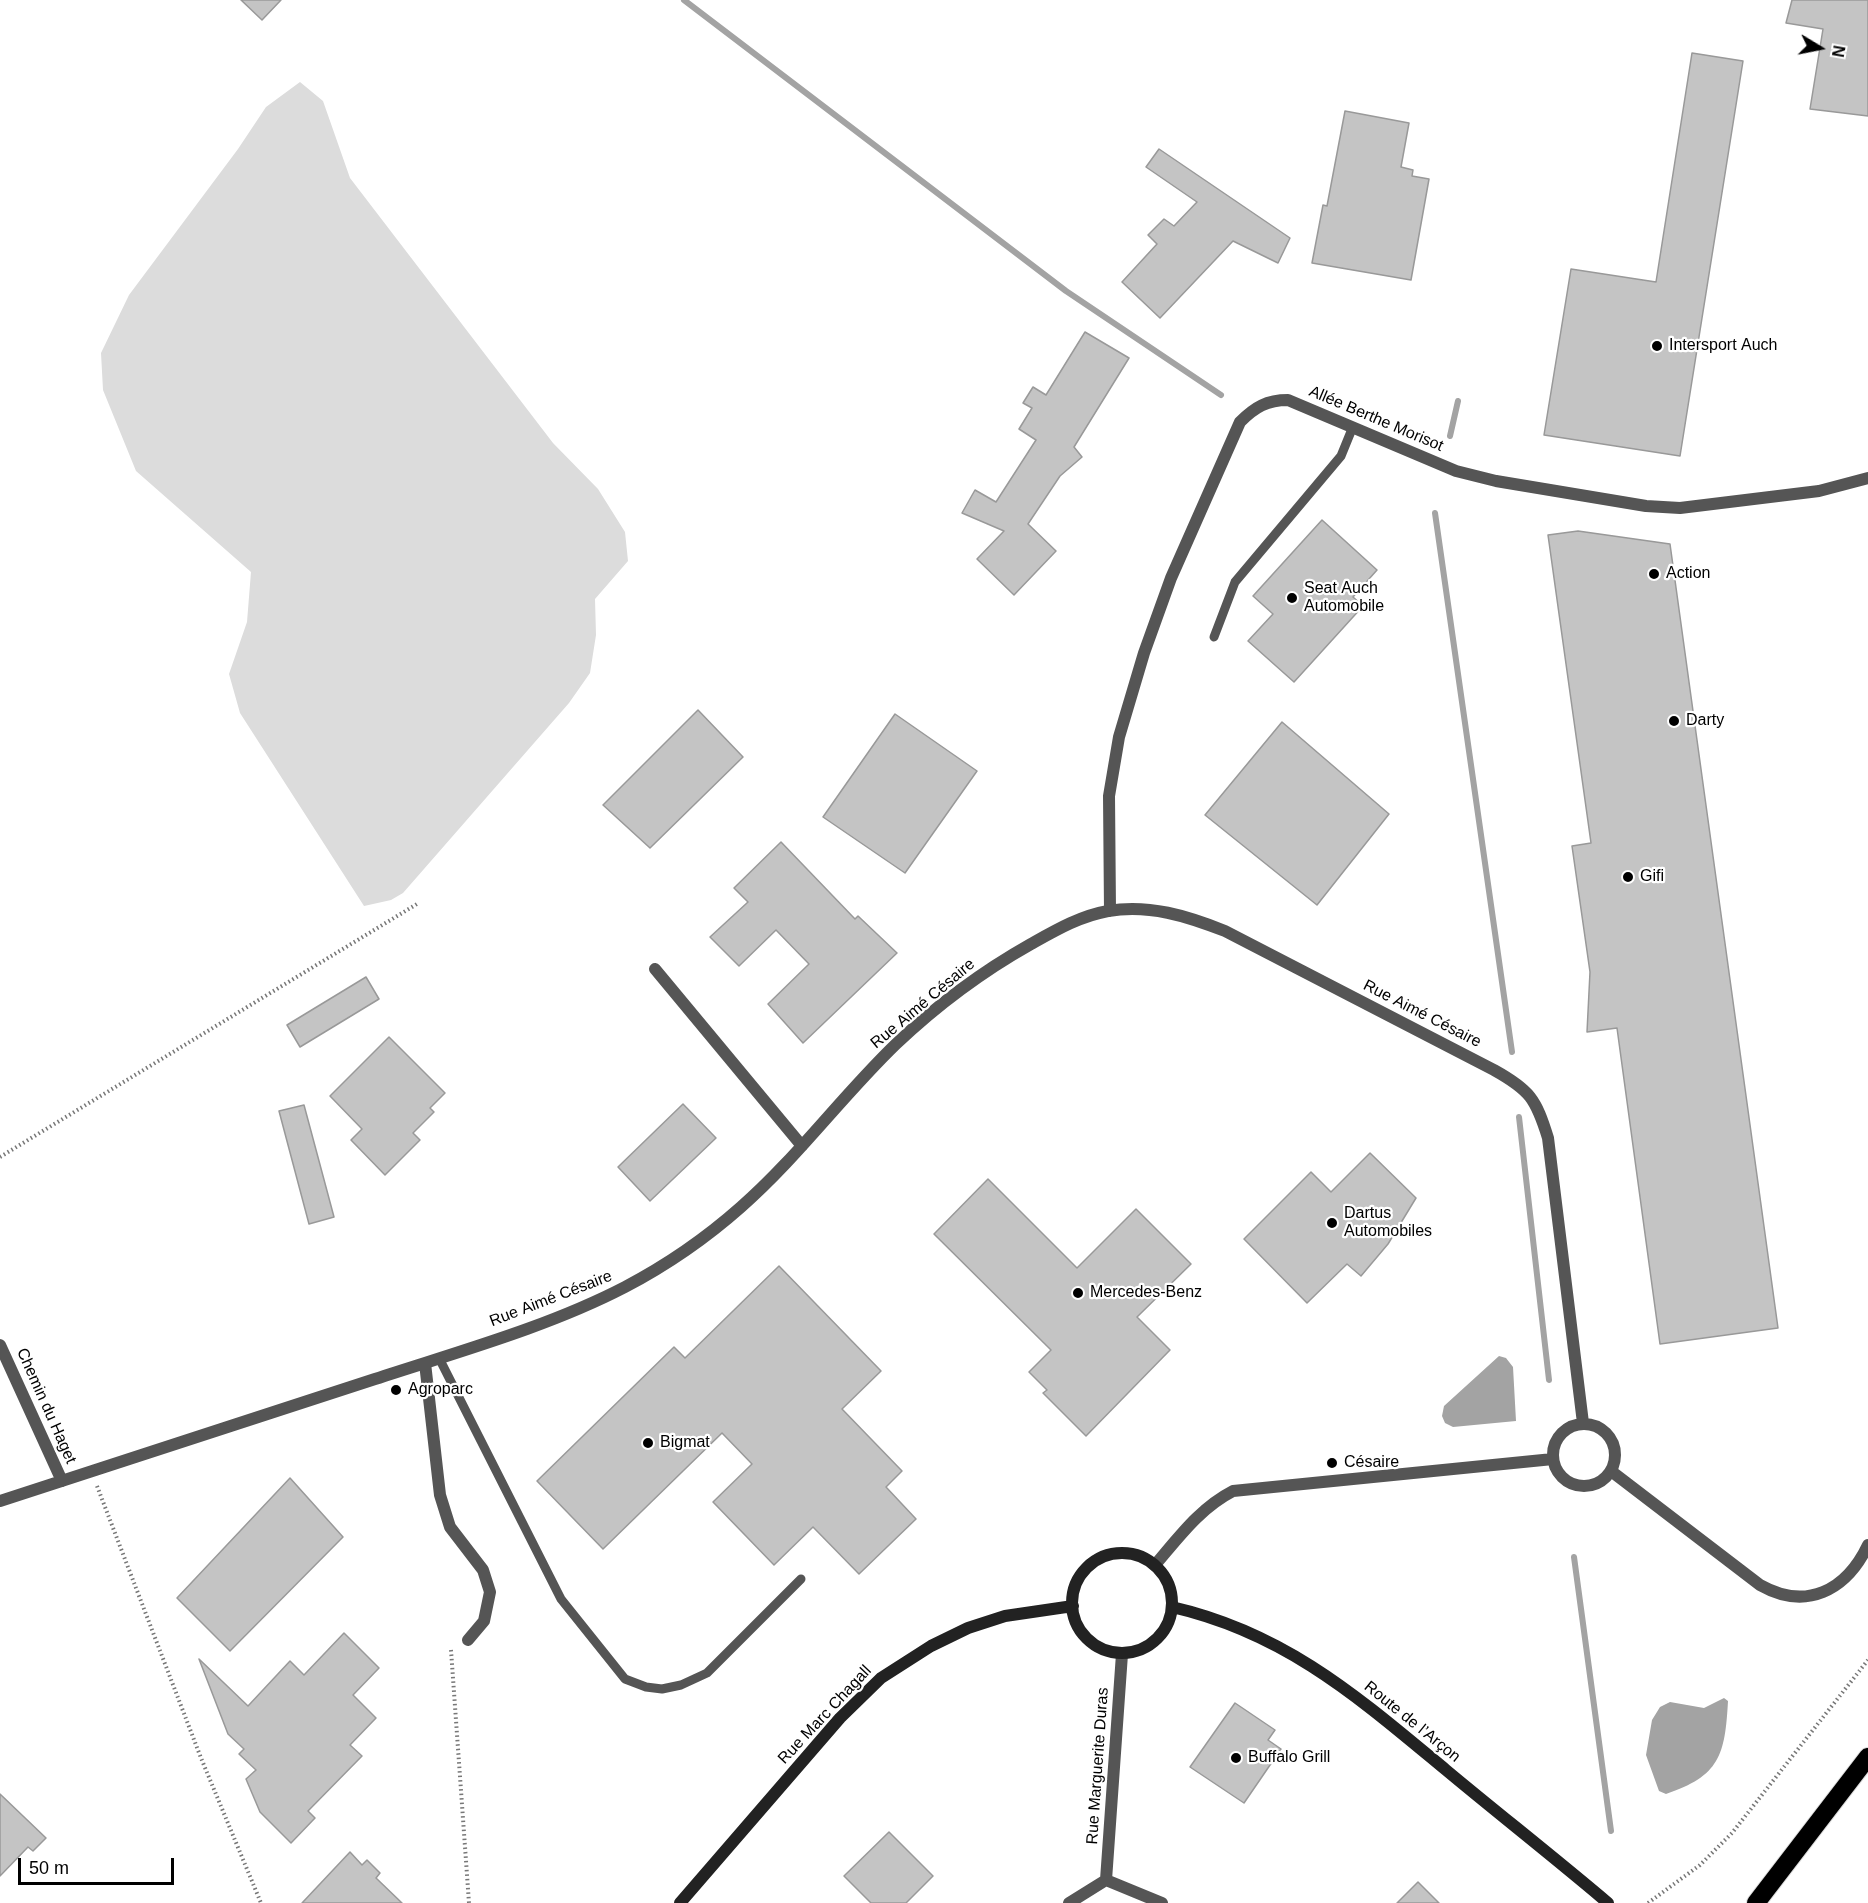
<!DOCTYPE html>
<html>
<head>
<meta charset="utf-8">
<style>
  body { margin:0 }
  #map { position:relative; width:1868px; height:1903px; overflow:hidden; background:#fff; font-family:Helvetica,sans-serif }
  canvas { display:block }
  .north { position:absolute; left:1790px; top:18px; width:60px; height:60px; -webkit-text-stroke:4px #fff; paint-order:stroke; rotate:100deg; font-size:16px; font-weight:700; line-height:24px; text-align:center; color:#000 }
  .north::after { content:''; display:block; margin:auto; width:21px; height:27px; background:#000; clip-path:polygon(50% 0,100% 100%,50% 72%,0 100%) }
  .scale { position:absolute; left:18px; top:1858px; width:156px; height:27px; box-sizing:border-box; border:3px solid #000; border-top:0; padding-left:8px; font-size:18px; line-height:21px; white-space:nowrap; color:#000; -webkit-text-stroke:4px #fff; paint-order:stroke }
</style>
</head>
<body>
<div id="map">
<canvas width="1868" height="1903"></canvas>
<div class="north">N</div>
<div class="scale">50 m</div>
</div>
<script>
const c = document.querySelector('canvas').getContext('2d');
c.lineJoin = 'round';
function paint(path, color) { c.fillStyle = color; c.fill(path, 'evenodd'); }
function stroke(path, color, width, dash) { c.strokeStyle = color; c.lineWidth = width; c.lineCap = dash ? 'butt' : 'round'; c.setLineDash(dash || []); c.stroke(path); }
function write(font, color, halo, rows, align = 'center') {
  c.font = font + ' Helvetica,sans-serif'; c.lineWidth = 4.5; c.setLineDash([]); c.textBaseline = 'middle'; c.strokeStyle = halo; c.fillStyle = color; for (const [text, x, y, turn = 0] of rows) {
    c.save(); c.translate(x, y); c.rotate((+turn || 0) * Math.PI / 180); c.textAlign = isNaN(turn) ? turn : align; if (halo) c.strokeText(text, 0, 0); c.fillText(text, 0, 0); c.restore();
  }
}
paint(new Path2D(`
  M 300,82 L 323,101 L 350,178 L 553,443 L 598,489 L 625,532 L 628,561 L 595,599 L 596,635 L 590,673 L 569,703 L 403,893 L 391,900 L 364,906 L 240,713 L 229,674 L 247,622 L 251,572 L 136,471 L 103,390 L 101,353 L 129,295 L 238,149 L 266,107 Z`), '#dcdcdc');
paint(new Path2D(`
  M 1499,1356 L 1506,1358 L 1513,1367 L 1516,1421 L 1453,1427 L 1445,1423 L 1442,1416 L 1444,1406 Z
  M 1724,1698 L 1728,1701 C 1725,1755 1720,1776 1666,1794 L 1659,1791 L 1646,1755 L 1652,1720 L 1660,1707 L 1670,1702 L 1704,1708 Z`), '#a3a3a3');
stroke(new Path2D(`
  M 684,0 L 1066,291 L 1221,395
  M 1450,436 L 1458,401
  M 1435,513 L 1512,1052
  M 1519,1117 L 1549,1380
  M 1574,1557 L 1611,1831`), '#a3a3a3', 6);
const building = new Path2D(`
  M 241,0 L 281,0 L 262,20 Z
  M 1792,0 L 1868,0 L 1868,116 L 1810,109 L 1823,29 L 1786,23 Z
  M 1692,53 L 1743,61 L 1680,456 L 1544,435 L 1571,269 L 1656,282 Z
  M 1345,111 L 1409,123 L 1401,167 L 1413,170 L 1412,176 L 1429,179 L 1411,280 L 1312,263 L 1323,205 L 1327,206 Z
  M 1159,149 L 1290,238 L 1278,263 L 1233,241 L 1160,318 L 1122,282 L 1157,244 L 1148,235 L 1164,219 L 1174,226 L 1197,202 L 1146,167 Z
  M 1085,332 L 1129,358 L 1074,447 L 1082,457 L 1060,476 L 1028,524 L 1056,551 L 1014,595 L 977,559 L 1004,531 L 962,513 L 975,490 L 996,502 L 1036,440 L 1019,429 L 1032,408 L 1023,403 L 1033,387 L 1046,395 Z
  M 1322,520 L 1377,570 L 1353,597 L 1363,606 L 1294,682 L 1248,641 L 1273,614 L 1253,596 Z
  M 1578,531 L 1670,544 L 1778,1328 L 1660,1344 L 1617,1028 L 1587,1032 L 1590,972 L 1572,846 L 1591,843 L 1548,535 Z
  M 698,710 L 743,757 L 650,848 L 603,805 Z
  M 895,714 L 977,771 L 905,873 L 823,817 Z
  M 1282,722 L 1389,814 L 1317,905 L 1205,815 Z
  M 781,842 L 855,919 L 858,916 L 897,953 L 803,1043 L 768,1004 L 809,964 L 776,930 L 739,966 L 710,937 L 748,902 L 734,888 Z
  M 366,977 L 379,999 L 300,1047 L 287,1025 Z
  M 389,1037 L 445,1093 L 430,1108 L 434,1112 L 413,1133 L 420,1140 L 385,1175 L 351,1140 L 362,1129 L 330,1096 Z
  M 683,1104 L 716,1138 L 650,1201 L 618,1167 Z
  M 304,1105 L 334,1217 L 309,1224 L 279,1111 Z
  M 1370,1153 L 1416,1198 L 1388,1244 L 1361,1276 L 1347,1264 L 1307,1303 L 1244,1239 L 1311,1172 L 1331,1192 Z
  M 988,1179 L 1077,1268 L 1136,1209 L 1191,1264 L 1137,1317 L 1170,1350 L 1086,1436 L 1043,1393 L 1047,1390 L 1029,1372 L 1051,1350 L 934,1234 Z
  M 779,1266 L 881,1371 L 842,1409 L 902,1471 L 886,1487 L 916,1519 L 859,1574 L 813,1527 L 774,1565 L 713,1502 L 752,1464 L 722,1433 L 603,1549 L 537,1481 L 674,1347 L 685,1358 Z
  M 290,1478 L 343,1537 L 230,1651 L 177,1598 Z
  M 344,1633 L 379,1668 L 353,1695 L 376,1718 L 350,1745 L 362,1756 L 308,1811 L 315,1818 L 291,1843 L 260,1812 L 246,1779 L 256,1770 L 239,1754 L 244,1749 L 228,1734 L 199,1659 L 248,1706 L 290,1661 L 304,1675 Z
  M 1235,1703 L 1275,1730 L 1268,1740 L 1281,1749 L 1244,1803 L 1190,1767 Z
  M 0,1794 L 46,1838 L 33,1851 L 28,1847 L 0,1876 Z
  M 889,1832 L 933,1876 L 906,1903 L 871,1903 L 844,1876 Z
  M 350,1852 L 362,1865 L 367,1860 L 380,1873 L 376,1878 L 402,1903 L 302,1903 Z
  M 1418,1882 L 1439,1903 L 1397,1903 Z`);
paint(building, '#c4c4c4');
stroke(building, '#999', 1.5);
const highway = new Path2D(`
  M 1756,1903 L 1868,1757`);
stroke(highway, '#dbdbdb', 20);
stroke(new Path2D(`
  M 0,1157 L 417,904
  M 97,1486 L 201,1758 L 261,1903
  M 451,1650 L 469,1903
  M 1648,1903 L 1700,1865 L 1732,1833 L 1868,1660`), '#777', 4, [1.5, 3]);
stroke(new Path2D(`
  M 1214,637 L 1235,582 L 1341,456 L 1352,429
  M 439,1358 L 561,1599 L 625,1679 L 646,1687 L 662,1689 L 681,1685 L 707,1673 L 801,1579`), '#555', 9);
stroke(new Path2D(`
  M 1110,911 L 1109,796 L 1119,737 L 1144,653 L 1171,578 L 1240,422 C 1255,407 1267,400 1288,400 L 1456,471 L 1496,481 L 1646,506 L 1680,508 L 1819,491 L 1868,478
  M 655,969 L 802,1146
  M 0,1345 L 62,1481
  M 425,1363 L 440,1495 L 450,1527 L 483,1570 L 490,1592 L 484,1621 L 468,1640
  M1553 1455a31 31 0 1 1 62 0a31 31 0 1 1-62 0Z
  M 1611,1471 L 1760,1585 C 1806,1611 1846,1591 1868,1545
  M 0,1501 C 125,1461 250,1420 375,1379 C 457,1352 548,1327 625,1287 C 667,1265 706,1238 741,1207 C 797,1158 842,1096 896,1044 C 936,1006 983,971 1031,944 C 1056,930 1080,916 1108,911 C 1149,904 1187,916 1225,931 L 1494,1070 C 1530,1090 1536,1099 1548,1138 L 1583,1423
  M 1155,1565 C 1179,1537 1200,1508 1233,1491 L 1553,1459
  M 1106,1880 L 1162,1903
  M 1069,1903 L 1106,1880 L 1122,1654`), '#555', 12);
stroke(new Path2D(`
  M1072 1603a50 50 0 1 1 100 0a50 50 0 1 1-100 0Z
  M 1172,1607 C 1286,1633 1359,1698 1446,1770 C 1500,1815 1555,1858 1608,1903
  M 680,1903 L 840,1718 L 881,1678 L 931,1646 L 968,1628 L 1005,1616 L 1073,1606`), '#222', 12);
stroke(highway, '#000', 18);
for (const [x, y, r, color] of [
  [1657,346,6,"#000"],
  [1654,574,6,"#000"],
  [1292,598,6,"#000"],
  [1674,721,6,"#000"],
  [1628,877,6,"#000"],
  [1332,1223,6,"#000"],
  [1078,1293,6,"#000"],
  [396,1390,6,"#000"],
  [648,1443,6,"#000"],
  [1332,1463,6,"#000"],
  [1236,1758,6,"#000"]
]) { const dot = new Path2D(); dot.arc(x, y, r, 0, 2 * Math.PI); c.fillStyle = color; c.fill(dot); stroke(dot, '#fff', 2); }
write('16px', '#000', '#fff', [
  ["Intersport Auch",1669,346],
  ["Action",1666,574],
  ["Seat Auch",1304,589],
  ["Automobile",1304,607],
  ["Darty",1686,721],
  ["Gifi",1640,877],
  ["Dartus",1344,1214],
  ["Automobiles",1344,1232],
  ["Mercedes-Benz",1090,1293],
  ["Agroparc",408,1390],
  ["Bigmat",660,1443],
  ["Césaire",1344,1463],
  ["Buffalo Grill",1248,1758]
], 'left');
write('16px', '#000', '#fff', [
  ["Allée Berthe Morisot",1376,419,23],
  ["Rue Aimé Césaire",923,1004,-40],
  ["Rue Aimé Césaire",1422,1014,27],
  ["Rue Aimé Césaire",551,1299,-21],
  ["Chemin du Haget",46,1406,66],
  ["Rue Marc Chagall",825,1715,-47],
  ["Route de l’Arçon",1412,1722,39],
  ["Rue Marguerite Duras",1098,1766,-86]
]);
</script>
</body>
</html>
